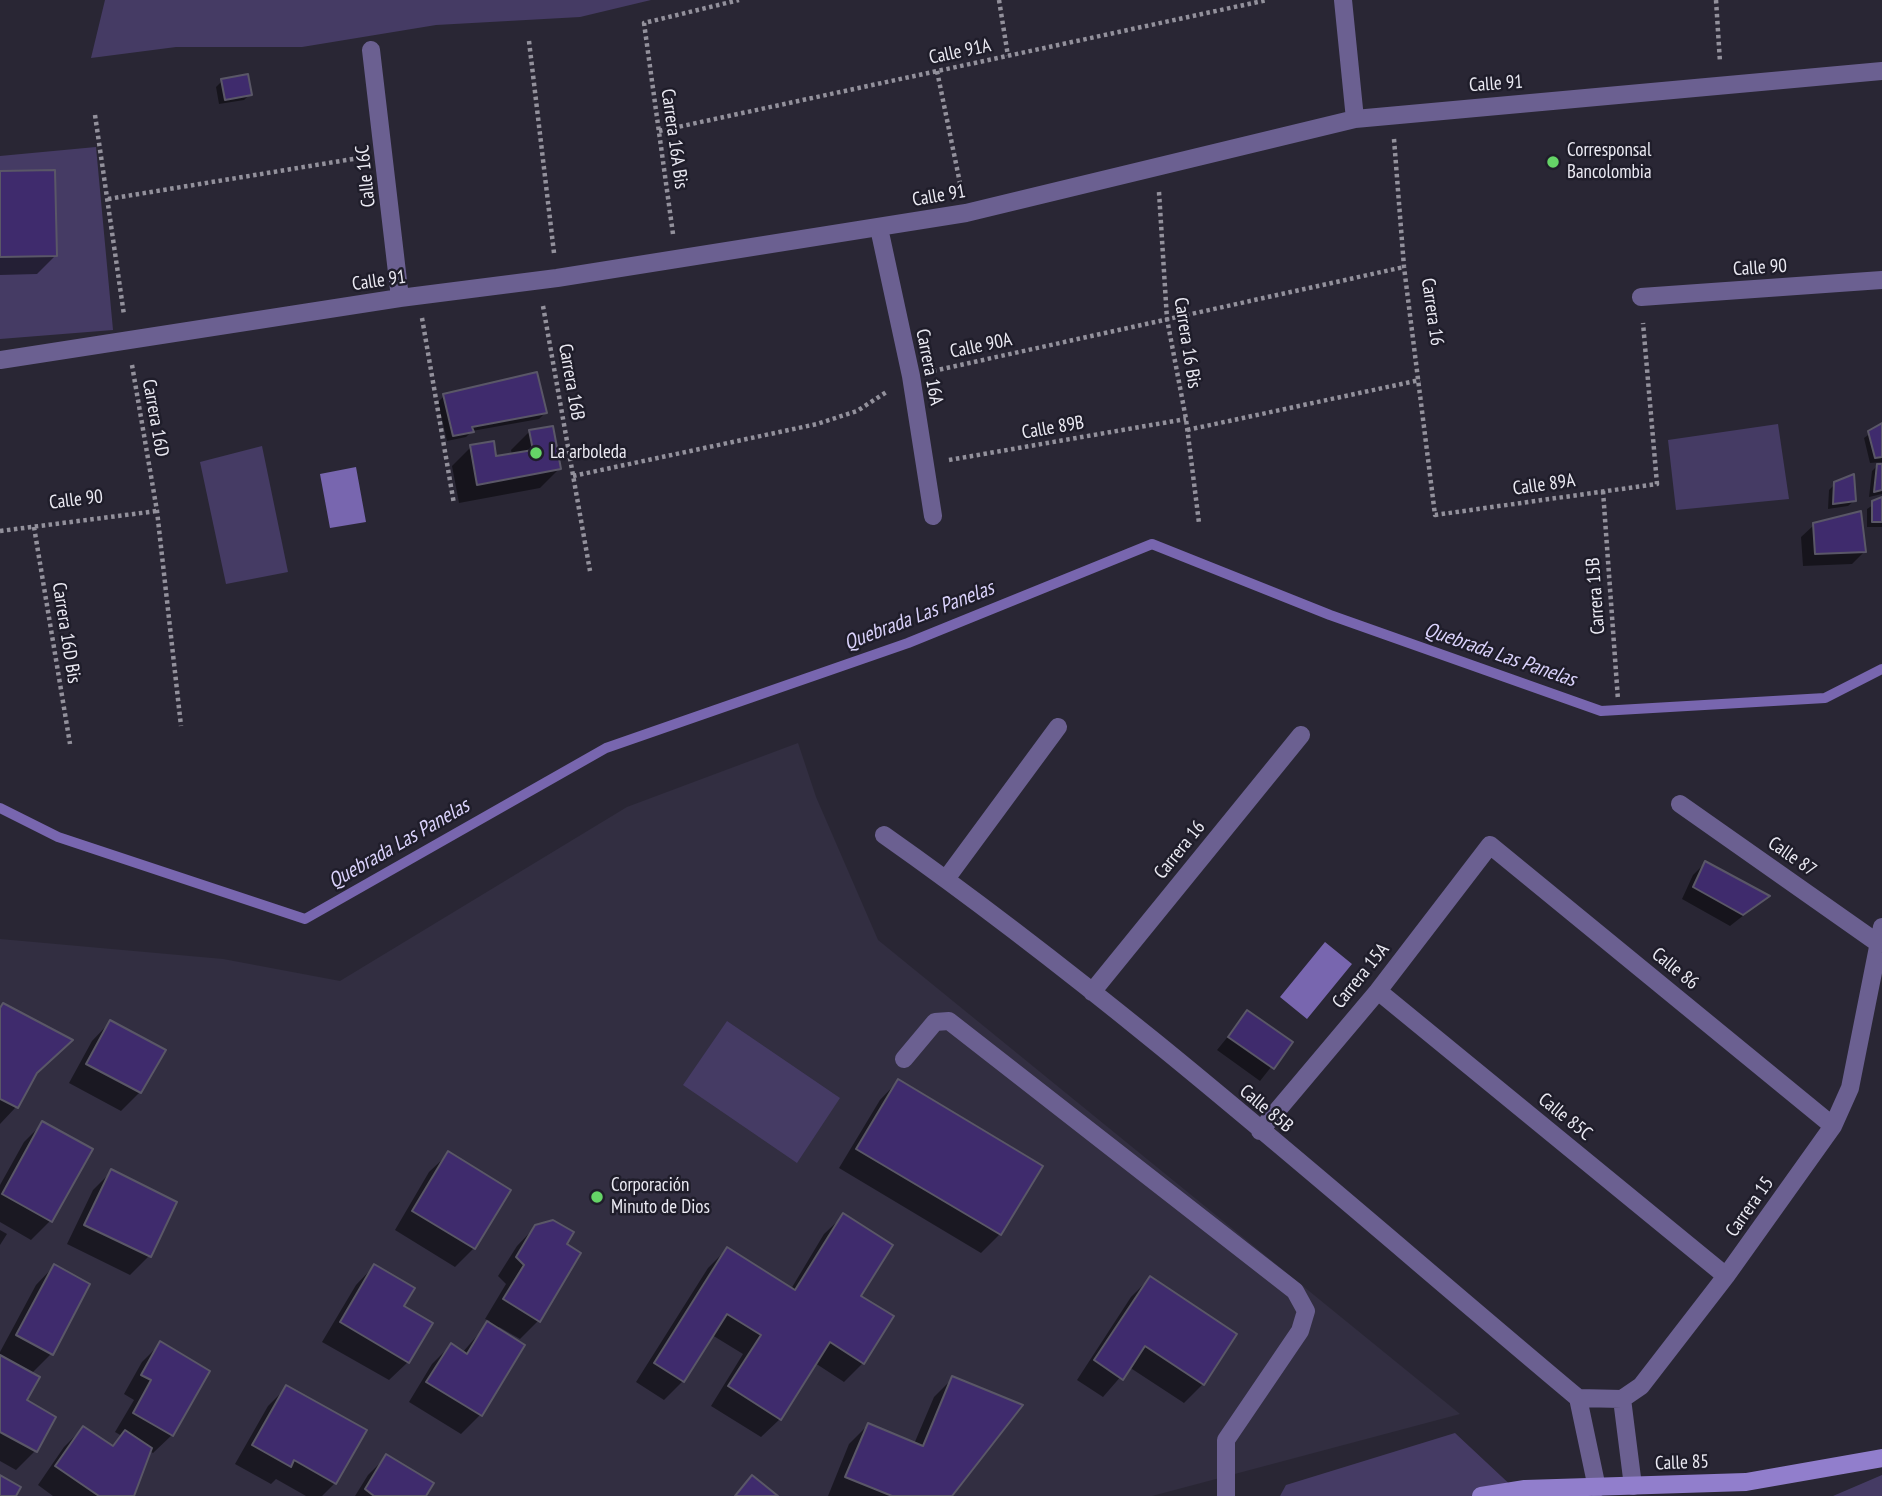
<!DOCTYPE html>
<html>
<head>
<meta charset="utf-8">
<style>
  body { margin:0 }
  canvas { display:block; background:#292634 }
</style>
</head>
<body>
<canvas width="1882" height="1496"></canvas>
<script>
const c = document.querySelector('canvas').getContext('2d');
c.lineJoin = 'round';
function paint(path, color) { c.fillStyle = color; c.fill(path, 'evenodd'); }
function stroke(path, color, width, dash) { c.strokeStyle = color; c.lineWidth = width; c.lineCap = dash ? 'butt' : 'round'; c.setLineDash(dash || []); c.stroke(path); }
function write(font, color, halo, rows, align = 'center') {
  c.font = font + ' "PT Sans Narrow",sans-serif'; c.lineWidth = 5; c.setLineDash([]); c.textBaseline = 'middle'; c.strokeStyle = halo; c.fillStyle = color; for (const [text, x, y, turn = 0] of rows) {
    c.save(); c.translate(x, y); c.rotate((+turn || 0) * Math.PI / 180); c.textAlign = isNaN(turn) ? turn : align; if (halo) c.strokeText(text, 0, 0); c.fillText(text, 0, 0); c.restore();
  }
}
paint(new Path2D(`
  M 798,743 L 816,797 L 878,940 L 1460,1414 L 1152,1496 L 0,1496 L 0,939 L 223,959 L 340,981 L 627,807 Z`), '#322e41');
paint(new Path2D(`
  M 105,0 L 651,0 L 580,17 L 436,25 L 302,47 L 176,47 L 91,58 Z
  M 96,147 L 113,330 L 0,339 L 0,156 Z
  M 1778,424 L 1789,499 L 1676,510 L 1668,440 Z
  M 262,446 L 288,572 L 226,584 L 200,462 Z
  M 727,1021 L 840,1098 L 797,1163 L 683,1085 Z
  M 1455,1433 L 1517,1491 L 1550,1496 L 1280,1496 L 1286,1485 Z
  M 1882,1475 L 1882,1496 L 1833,1496 Z`), '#453b64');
paint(new Path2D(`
  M 356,467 L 366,522 L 330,528 L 320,474 Z
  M 1325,942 L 1352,964 L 1307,1019 L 1280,997 Z`), '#7866af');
paint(new Path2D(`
  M 222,81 L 250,94 L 244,100 L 219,104 L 216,87 Z
  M 0,173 L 56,255 L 37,274 L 0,275 Z
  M 444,396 L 545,413 L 539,419 L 472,431 L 466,437 L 447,441 L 438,402 Z
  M 1882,425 L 1882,462 L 1870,463 L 1864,438 Z
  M 530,431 L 559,469 L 540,488 L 459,503 L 452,466 L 471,447 L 495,458 L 512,455 L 511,450 Z
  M 1877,466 L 1882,466 L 1882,494 L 1869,497 L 1872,471 Z
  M 1835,484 L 1854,501 L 1848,506 L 1828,509 L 1829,490 Z
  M 1882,499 L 1882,527 L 1867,527 L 1867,509 Z
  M 1814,525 L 1865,551 L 1852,564 L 1803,566 L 1801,537 Z
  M 1705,863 L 1767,897 L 1730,926 L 1682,899 L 1693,875 Z
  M 0,1008 L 34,1075 L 16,1107 L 0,1124 Z
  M 1248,1012 L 1291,1042 L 1260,1081 L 1217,1050 Z
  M 110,1022 L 140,1092 L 121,1111 L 69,1083 L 92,1041 Z
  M 898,1081 L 1000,1234 L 981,1253 L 839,1168 L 880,1100 Z
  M 43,1123 L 90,1150 L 50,1221 L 31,1240 L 0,1222 L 0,1185 L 24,1142 Z
  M 448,1154 L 474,1248 L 455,1267 L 395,1230 L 429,1172 Z
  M 111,1172 L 149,1256 L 130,1275 L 67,1244 L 93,1190 Z
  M 843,1216 L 858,1297 L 863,1363 L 844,1382 L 815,1363 L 780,1419 L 761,1437 L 711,1406 L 743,1354 L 712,1335 L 683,1381 L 664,1400 L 636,1382 L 708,1268 L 727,1249 L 791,1289 L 824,1234 Z
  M 536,1226 L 565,1244 L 539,1320 L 520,1339 L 499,1327 L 498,1330 L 522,1345 L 480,1415 L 461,1434 L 409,1402 L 432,1364 L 451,1345 L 462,1353 L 490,1321 L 485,1319 L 506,1284 L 498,1276 L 517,1246 Z
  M 0,1230 L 7,1234 L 0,1245 Z
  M 54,1266 L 51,1354 L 31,1374 L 24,1401 L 54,1418 L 35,1451 L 16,1470 L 0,1461 L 0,1352 L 36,1285 Z
  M 374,1266 L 408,1362 L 389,1380 L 322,1342 L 356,1285 Z
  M 1150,1278 L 1203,1384 L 1184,1403 L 1129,1367 L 1103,1397 L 1077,1380 L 1131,1297 Z
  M 160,1344 L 172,1435 L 153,1453 L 149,1451 L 132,1496 L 53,1496 L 38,1485 L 64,1447 L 83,1428 L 111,1447 L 122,1436 L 115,1432 L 134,1400 L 124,1394 L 142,1362 Z
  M 953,1378 L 950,1496 L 828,1496 L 849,1444 L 868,1425 L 914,1444 L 934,1397 Z
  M 287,1387 L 335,1483 L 322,1496 L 306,1496 L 276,1479 L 271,1484 L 235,1464 L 268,1406 Z
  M 387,1456 L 424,1496 L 355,1496 L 368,1475 Z`), '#0007');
stroke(new Path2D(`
  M 0,808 L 58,837 L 305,919 L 606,748 L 908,643 L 1152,544 L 1330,615 L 1601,711 L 1825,698 L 1882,669`), '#7866af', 10);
const building = new Path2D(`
  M 248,74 L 252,95 L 225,100 L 221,79 Z
  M 55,170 L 57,256 L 0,257 L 0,171 Z
  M 537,372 L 547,413 L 472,427 L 474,432 L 453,436 L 443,394 Z
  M 1882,423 L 1882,457 L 1875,458 L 1868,431 Z
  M 553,426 L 561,469 L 477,485 L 470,445 L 494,441 L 496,456 L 533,450 L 529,430 Z
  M 1877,464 L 1882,464 L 1882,490 L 1874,492 Z
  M 1854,474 L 1856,501 L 1833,504 L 1834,482 Z
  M 1882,497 L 1882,522 L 1872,522 L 1872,501 Z
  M 1861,511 L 1866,552 L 1815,554 L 1813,523 Z
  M 1705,861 L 1770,896 L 1743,915 L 1693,887 Z
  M 3,1003 L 73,1040 L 37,1073 L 18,1108 L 0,1099 L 0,1008 Z
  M 1247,1010 L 1293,1042 L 1274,1069 L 1228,1037 Z
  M 110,1020 L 166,1050 L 141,1093 L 86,1064 Z
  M 898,1079 L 1043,1166 L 1001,1235 L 856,1149 Z
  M 42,1121 L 93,1149 L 52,1222 L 2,1194 Z
  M 448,1151 L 511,1190 L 475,1249 L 412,1211 Z
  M 111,1169 L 177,1202 L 151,1257 L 84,1225 Z
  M 843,1213 L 893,1245 L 861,1296 L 894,1316 L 864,1364 L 830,1342 L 781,1420 L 728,1386 L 761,1335 L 727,1314 L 684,1382 L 654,1363 L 727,1247 L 795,1290 Z
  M 553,1220 L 574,1232 L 567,1244 L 581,1253 L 540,1322 L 503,1299 L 524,1265 L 516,1257 L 535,1225 Z
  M 54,1264 L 90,1284 L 53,1355 L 16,1335 Z
  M 374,1264 L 415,1288 L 404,1306 L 433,1323 L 409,1363 L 340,1322 Z
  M 1150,1276 L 1237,1334 L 1204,1385 L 1145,1346 L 1123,1380 L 1094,1360 Z
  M 487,1321 L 525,1345 L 482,1416 L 426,1382 L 451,1343 L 467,1354 Z
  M 160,1341 L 210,1371 L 173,1436 L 133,1413 L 151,1380 L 141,1375 Z
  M 0,1355 L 40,1377 L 27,1400 L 56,1417 L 37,1452 L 0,1432 Z
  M 952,1376 L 1023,1405 L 952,1496 L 892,1496 L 845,1477 L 868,1423 L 923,1446 Z
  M 286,1385 L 367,1430 L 336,1484 L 294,1460 L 291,1467 L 252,1445 Z
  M 83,1426 L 113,1446 L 125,1430 L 152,1448 L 134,1496 L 99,1496 L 55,1466 Z
  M 386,1454 L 434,1483 L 426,1496 L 374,1496 L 365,1489 Z
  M 0,1475 L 21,1487 L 16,1496 L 0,1496 Z
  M 752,1475 L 778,1496 L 735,1496 Z`);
paint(building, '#3f2b6d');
stroke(building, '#5a5767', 2);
stroke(new Path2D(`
  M 999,0 L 1008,56
  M 1716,0 L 1720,62
  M 529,41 L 554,253
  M 937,71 L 961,188
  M 95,115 L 124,315
  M 659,131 L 1267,0
  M 1394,139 L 1404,267 L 1435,515 L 1657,484 L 1643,323
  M 1159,192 L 1167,319 L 1186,419 L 1199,523
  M 108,199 L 359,158
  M 673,234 L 644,23 L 739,0
  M 543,306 L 590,571
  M 422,318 L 454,504
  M 132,365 L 157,511 L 181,726
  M 933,371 L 1404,267
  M 1187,430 L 1420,380
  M 949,460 L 1186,419
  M 573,476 L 817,424 L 857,411 L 888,391
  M 1603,491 L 1618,700
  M 34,527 L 70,744
  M 0,531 L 157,511`), '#93919c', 4.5, [3.5, 3.5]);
stroke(new Path2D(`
  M 904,1059 L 935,1022 L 949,1021 L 1295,1291 L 1306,1311 L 1300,1331 L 1226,1440 L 1226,1496`), '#6b6091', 18);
stroke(new Path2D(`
  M 1343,0 L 1355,119
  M 371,50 L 400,298
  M 879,228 L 911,376 L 933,516
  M 1641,297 L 1882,280
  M 0,360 L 400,298 L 557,278 L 966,213 L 1355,119 L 1882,71
  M 1680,804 L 1879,944
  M 884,835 C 1127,1006 1350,1207 1578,1398 L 1622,1399
  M 946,879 L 1058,727
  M 1378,991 L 1726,1276
  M 1092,992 L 1301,735
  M 1260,1131 L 1378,991 L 1490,845 L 1833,1126
  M 1578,1398 L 1597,1488
  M 1622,1399 L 1641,1386 L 1726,1276 L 1833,1126 L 1850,1088 L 1882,927
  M 1622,1399 L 1633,1486`), '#6b6091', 18);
stroke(new Path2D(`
  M 1481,1496 L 1525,1489 L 1746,1482 L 1882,1458`), '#917ecc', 18);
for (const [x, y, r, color] of [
  [1553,162,7,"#65d467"],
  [536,453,7,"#65d467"],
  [597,1197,7,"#65d467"]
]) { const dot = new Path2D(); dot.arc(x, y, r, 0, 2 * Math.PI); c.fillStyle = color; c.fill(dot); stroke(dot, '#1f1d2a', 2.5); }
write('19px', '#ebeaf3', '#1f1d2a', [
  ["Calle 91A",960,52,-12],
  ["Calle 91",1496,84,-4],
  ["Carrera 16A Bis",674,139,82],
  ["Calle 16C",366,176,-96],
  ["Calle 91",939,196,-10],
  ["Calle 90",1760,268,-4],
  ["Calle 91",379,281,-8],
  ["Carrera 16",1432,312,82],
  ["Carrera 16 Bis",1187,343,81],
  ["Calle 90A",981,346,-12],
  ["Carrera 16A",929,367,79],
  ["Carrera 16B",571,382,80],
  ["Carrera 16D",155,418,80],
  ["Calle 89B",1053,428,-10],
  ["Calle 89A",1544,485,-8],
  ["Calle 90",76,500,-7],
  ["Carrera 15B",1596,596,-94],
  ["Carrera 16D Bis",66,633,81],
  ["Carrera 16",1180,850,-51],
  ["Calle 87",1792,857,35],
  ["Calle 86",1675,969,39],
  ["Carrera 15A",1361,976,-51],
  ["Calle 85B",1266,1109,40],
  ["Calle 85C",1565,1117,39],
  ["Carrera 15",1750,1207,-55],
  ["Calle 85",1682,1463,-2]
]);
write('19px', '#ebeaf3', '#1f1d2a', [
  ["Corresponsal",1567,151],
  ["Bancolombia",1567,173],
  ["La arboleda",550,453],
  ["Corporación",611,1186],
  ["Minuto de Dios",611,1208]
], 'left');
write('italic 21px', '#dad2fb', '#1f1d2a', [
  ["Quebrada Las Panelas",919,616,-21],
  ["Quebrada Las Panelas",1500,655,19],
  ["Quebrada Las Panelas",399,844,-30]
]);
</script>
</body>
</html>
